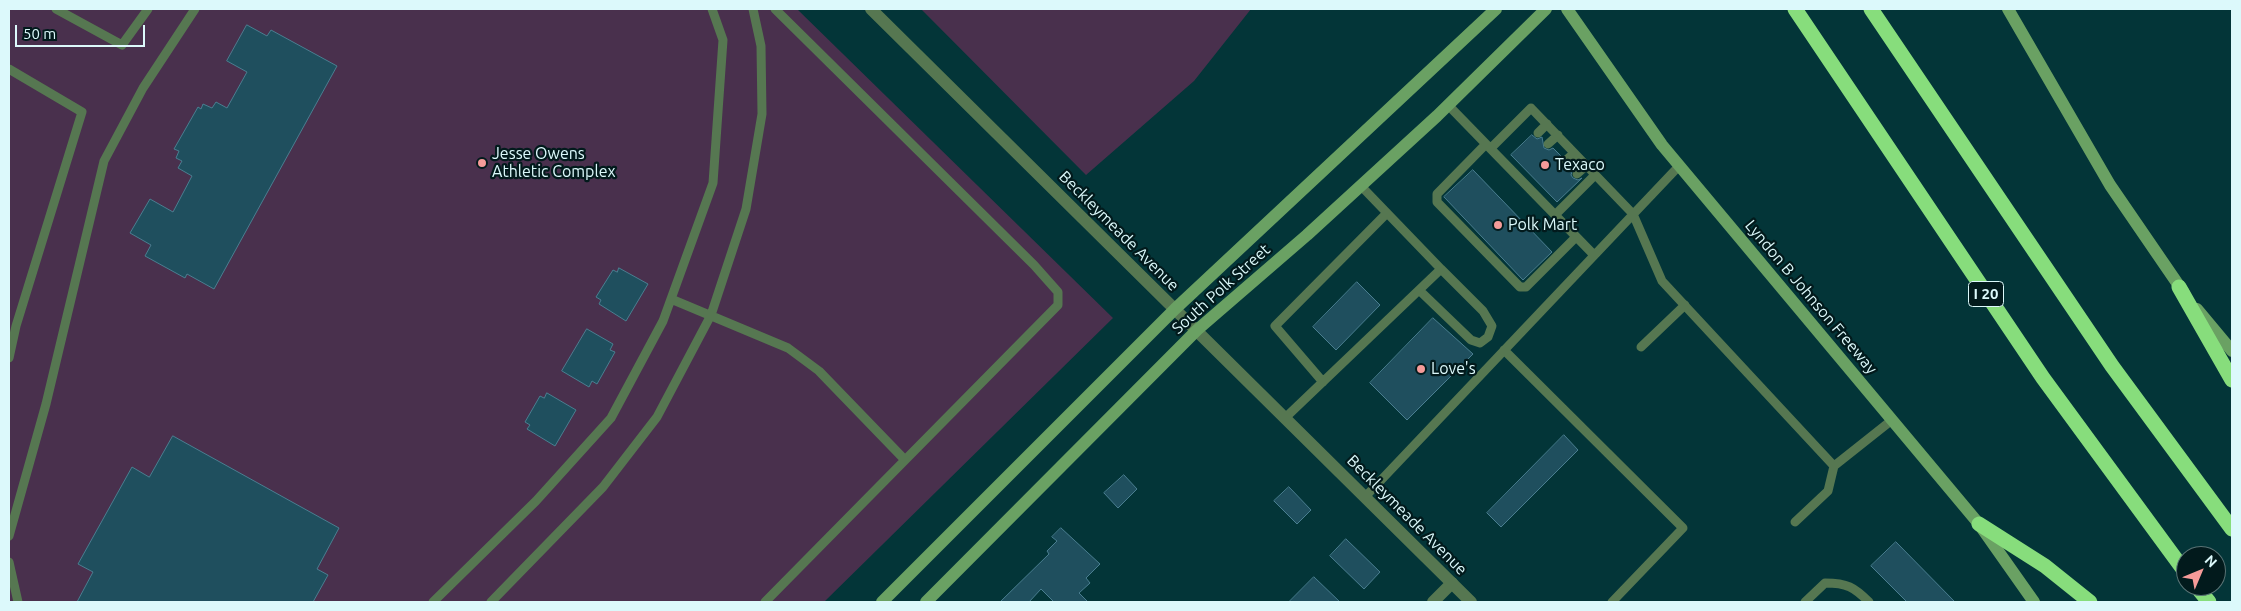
<!DOCTYPE html>
<html>
<head>
<meta charset="utf-8">
<style>
  body { margin:0 }
  #map { position:relative; width:2241px; height:611px; overflow:hidden; background:#033538; font-family:Ubuntu,sans-serif }
  canvas { display:block }
  .frame { position:absolute; inset:0; border:10px solid #dcf9fb; pointer-events:none }
  .north { position:absolute; left:2176px; top:546px; width:50px; height:50px; box-sizing:border-box; background:#021a1c; border:1px solid #597375; border-radius:50%; rotate:45deg; font-size:14px; font-weight:700; line-height:20px; text-align:center; color:#dcf9fb }
  .north::after { content:''; display:block; margin:auto; width:18px; height:22px; background:#f59b99; clip-path:polygon(50% 0,100% 100%,50% 72%,0 100%) }
  .scale { position:absolute; left:15px; top:25px; width:130px; height:22px; box-sizing:border-box; border:2px solid #dcf9fb; border-top:0; padding-left:6px; font-size:15px; line-height:18px; white-space:nowrap; color:#dcf9fb; -webkit-text-stroke:4px #021a1c; paint-order:stroke }
</style>
</head>
<body>
<div id="map">
<canvas width="2241" height="611"></canvas>
<div class="frame"></div>
<div class="north">N</div>
<div class="scale">50 m</div>
</div>
<script>
const c = document.querySelector('canvas').getContext('2d');
c.lineJoin = 'round';
function paint(path, color) { c.fillStyle = color; c.fill(path, 'evenodd'); }
function stroke(path, color, width, dash) { c.strokeStyle = color; c.lineWidth = width; c.lineCap = dash ? 'butt' : 'round'; c.setLineDash(dash || []); c.stroke(path); }
function write(font, color, halo, rows, align = 'center') {
  c.font = font + ' Ubuntu,sans-serif'; c.lineWidth = 4.5; c.setLineDash([]); c.textBaseline = 'middle'; c.strokeStyle = halo; c.fillStyle = color; for (const [text, x, y, turn = 0] of rows) {
    c.save(); c.translate(x, y); c.rotate((+turn || 0) * Math.PI / 180); c.textAlign = isNaN(turn) ? turn : align; if (halo) c.strokeText(text, 0, 0); c.fillText(text, 0, 0); c.restore();
  }
}
paint(new Path2D(`
  M 9,9 L 797,9 L 1113,318 L 824,602 L 9,602 Z
  M 921,9 L 1251,9 L 1194,81 L 1086,175 Z`), '#49304d');
const building = new Path2D(`
  M 247,25 L 267,36 L 271,30 L 337,66 L 214,289 L 187,274 L 185,278 L 145,256 L 151,245 L 130,233 L 150,199 L 173,212 L 192,176 L 178,168 L 182,161 L 176,158 L 179,151 L 174,149 L 198,107 L 201,109 L 203,104 L 212,108 L 216,102 L 227,108 L 247,72 L 227,61 Z
  M 1532,135 L 1537,139 L 1542,137 L 1544,148 L 1549,150 L 1553,148 L 1561,156 L 1559,162 L 1561,165 L 1566,167 L 1569,165 L 1573,169 L 1571,175 L 1573,178 L 1578,180 L 1582,178 L 1557,202 L 1511,155 Z
  M 1473,170 L 1552,252 L 1523,280 L 1444,197 Z
  M 619,268 L 648,284 L 626,321 L 599,304 L 601,300 L 596,297 L 613,270 L 617,272 Z
  M 1357,282 L 1380,305 L 1336,350 L 1313,327 Z
  M 1433,318 L 1473,354 L 1407,420 L 1370,383 Z
  M 587,329 L 613,344 L 610,350 L 615,352 L 597,384 L 592,381 L 589,387 L 562,371 Z
  M 547,393 L 576,410 L 555,446 L 527,429 L 530,425 L 525,422 L 540,396 L 544,398 Z
  M 1564,435 L 1578,450 L 1501,527 L 1487,513 Z
  M 173,436 L 339,528 L 317,569 L 328,575 L 313,602 L 77,602 L 93,572 L 78,564 L 132,467 L 149,477 Z
  M 1124,475 L 1137,489 L 1118,508 L 1104,493 Z
  M 1289,487 L 1311,510 L 1297,524 L 1274,501 Z
  M 1061,528 L 1100,564 L 1086,578 L 1090,583 L 1079,593 L 1088,602 L 1054,602 L 1041,589 L 1029,602 L 1000,602 L 1049,554 L 1047,551 L 1057,541 L 1052,537 Z
  M 1346,539 L 1380,572 L 1364,589 L 1330,556 Z
  M 1896,542 L 1955,602 L 1907,602 L 1871,566 Z
  M 1314,577 L 1340,602 L 1289,602 Z`);
paint(building, '#1f4f5e');
stroke(building, '#4a7e90', 1);
stroke(new Path2D(`
  M 56,9 L 122,45 L 148,9
  M 9,69 L 82,112 L 16,326 L 9,358
  M 1448,105 L 1594,255
  M 1538,133 L 1547,124
  M 1486,144 L 1437,194 L 1437,202 L 1520,287 L 1526,287 L 1576,237
  M 1548,144 L 1558,135
  M 1491,148 L 1531,108 L 1633,214 L 1662,281 L 1834,466 L 1892,420
  M 1565,161 L 1574,153
  M 1577,174 L 1586,166
  M 1555,215 L 1595,175
  M 1419,290 L 1471,340 L 1480,343 L 1488,337 L 1492,326 L 1483,311 L 1441,269
  M 671,299 L 788,348 L 819,371 L 905,460
  M 1641,347 L 1685,305
  M 1504,350 L 1683,528 L 1612,602
  M 1323,382 L 1275,326 L 1387,213
  M 1285,418 L 1441,269 L 1361,186
  M 1365,497 L 1679,166
  M 1795,522 L 1828,491 L 1834,466
  M 9,536 L 46,404 L 104,161 L 143,88 L 195,9
  M 9,562 L 18,602
  M 433,602 L 536,501 L 611,418 L 663,321 L 713,183 L 723,40 L 712,9
  M 491,602 L 603,487 L 657,417 L 711,315 L 746,209 L 762,114 L 761,46 L 753,9
  M 765,602 L 1058,305 L 1058,292 L 1034,265 L 775,9
  M 1805,602 L 1825,583 C 1847,583 1854,587 1869,602`), '#567751', 9);
stroke(new Path2D(`
  M 1433,602 L 1452,583`), '#567751', 12);
stroke(new Path2D(`
  M 871,9 L 1471,602`), '#567751', 12);
stroke(new Path2D(`
  M 1567,9 L 1662,145 L 1979,524 L 2034,602
  M 2008,9 L 2110,185 L 2184,293
  M 2197,309 L 2232,351
  M 882,602 L 1175,309 L 1496,9
  M 926,602 L 1197,330 L 1307,235 L 1437,116 L 1546,9`), '#6aa163', 12);
stroke(new Path2D(`
  M 1795,9 L 2043,378 L 2186,573
  M 1871,9 L 2112,366 L 2232,529
  M 2179,287 L 2232,380
  M 1979,524 L 2045,566 L 2090,602
  M 2196,586 L 2209,602`), '#87dd7c', 15);
for (const [x, y, r, color] of [
  [482,163,5,"#f59b99"],
  [1545,165,5,"#f59b99"],
  [1498,225,5,"#f59b99"],
  [1421,369,5,"#f59b99"]
]) { const dot = new Path2D(); dot.arc(x, y, r, 0, 2 * Math.PI); c.fillStyle = color; c.fill(dot); stroke(dot, '#021a1c', 2); }
for (const [x, y, w] of [
  [1986,294,35]
]) { const box = new Path2D(); box.roundRect(x - w / 2, y - 12.5, w, 25, 4); c.fillStyle = '#021a1c'; c.fill(box); stroke(box, '#dcf9fb', 1); }
write('bold 15px', '#dcf9fb', null, [
  ["I 20",1986,294]
]);
write('16px', '#dcf9fb', '#021a1c', [
  ["Jesse Owens",492,154],
  ["Athletic Complex",492,172],
  ["Texaco",1555,165],
  ["Polk Mart",1508,225],
  ["Love's",1431,369]
], 'left');
write('16px', '#dcf9fb', '#021a1c', [
  ["Beckleymeade Avenue",1119,231,45],
  ["South Polk Street",1221,289,-42],
  ["Lyndon B Johnson Freeway",1811,297,50],
  ["Beckleymeade Avenue",1407,515,45]
]);
</script>
</body>
</html>
